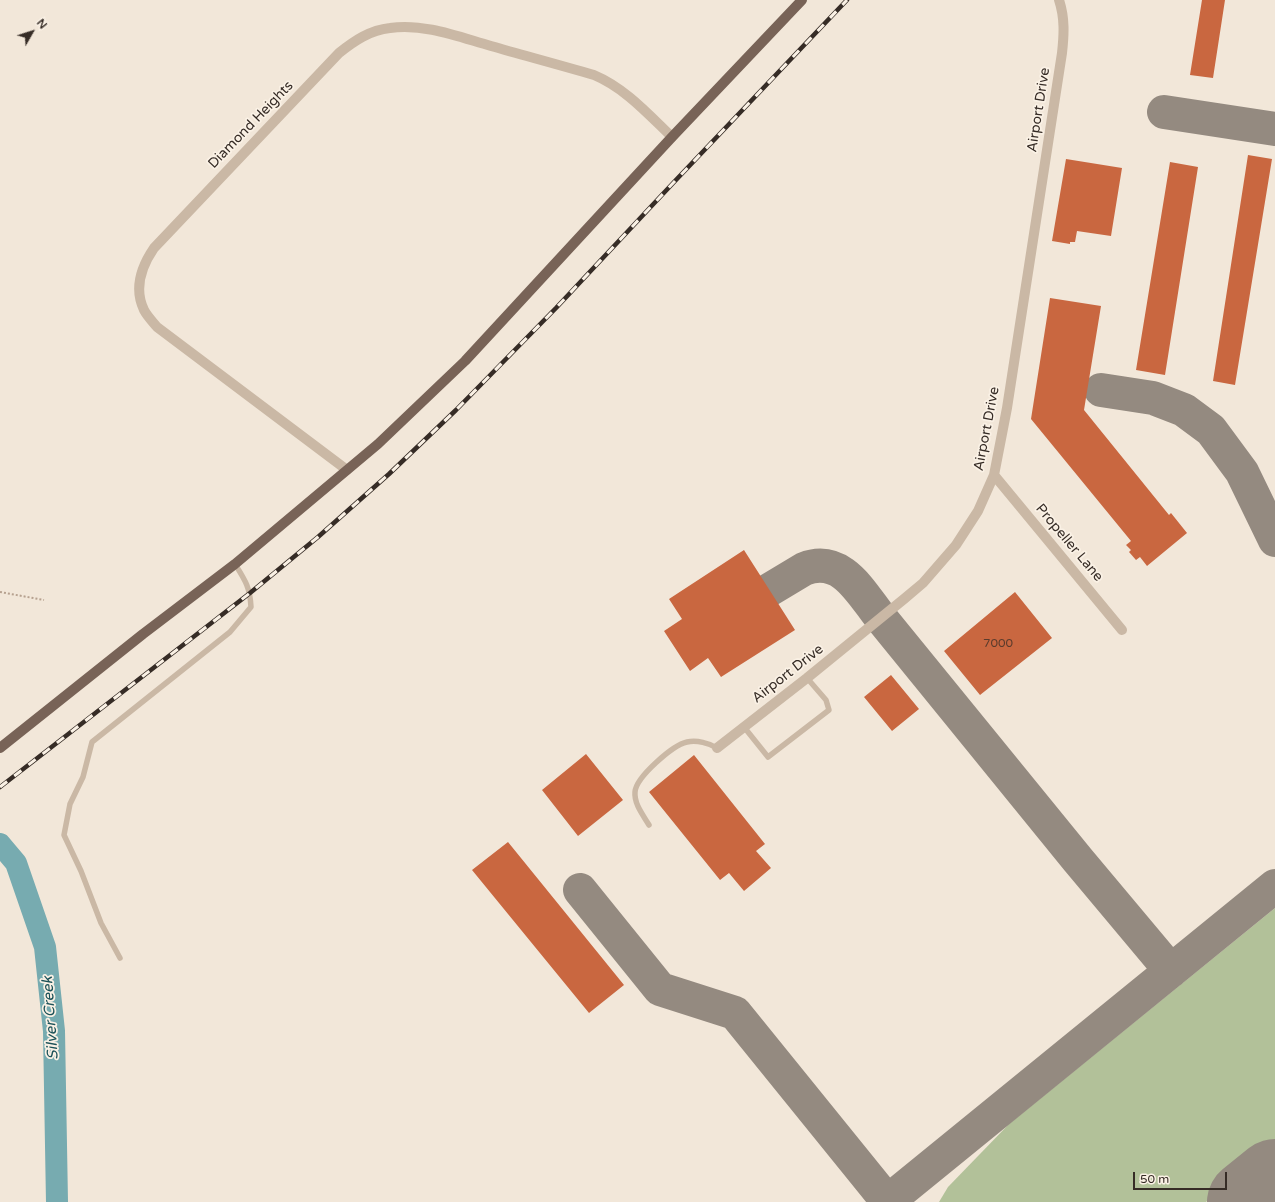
<!DOCTYPE html>
<html>
<head>
<meta charset="utf-8">
<style>
  body { margin:0 }
  #map { position:relative; width:1275px; height:1202px; overflow:hidden; background:#f2e7d9; font-family:"Varela Round",sans-serif }
  canvas { display:block }
  .north { position:absolute; left:12px; top:12px; width:40px; height:40px; -webkit-text-stroke:3px #faf1e5; paint-order:stroke; rotate:51deg; font-size:11px; font-weight:700; line-height:16px; text-align:center; color:#362c26 }
  .north::after { content:''; display:block; margin:auto; width:14px; height:18px; background:#362c26; clip-path:polygon(50% 0,100% 100%,50% 72%,0 100%) }
  .scale { position:absolute; left:1133px; top:1172px; width:94px; height:18px; box-sizing:border-box; border:2px solid #362c26; border-top:0; padding-left:5px; font-size:12px; line-height:14px; white-space:nowrap; color:#362c26; -webkit-text-stroke:3px #faf1e5; paint-order:stroke }
</style>
</head>
<body>
<div id="map">
<canvas width="1275" height="1202"></canvas>
<div class="north">N</div>
<div class="scale">50 m</div>
</div>
<script>
const c = document.querySelector('canvas').getContext('2d');
c.lineJoin = 'round';
function paint(path, color) { c.fillStyle = color; c.fill(path, 'evenodd'); }
function stroke(path, color, width, dash) { c.strokeStyle = color; c.lineWidth = width; c.lineCap = dash ? 'butt' : 'round'; c.setLineDash(dash || []); c.stroke(path); }
function write(font, color, halo, rows, align = 'center') {
  c.font = font + ' "Varela Round",sans-serif'; c.lineWidth = 3.5; c.setLineDash([]); c.textBaseline = 'middle'; c.strokeStyle = halo; c.fillStyle = color; for (const [text, x, y, turn = 0] of rows) {
    c.save(); c.translate(x, y); c.rotate((+turn || 0) * Math.PI / 180); c.textAlign = isNaN(turn) ? turn : align; if (halo) c.strokeText(text, 0, 0); c.fillText(text, 0, 0); c.restore();
  }
}
paint(new Path2D(`
  M 1275,908 L 1275,1146 L 1206,1202 L 939,1202 L 948,1187 L 1009,1124 Z`), '#b2c199');
stroke(new Path2D(`
  M 0,844 L 16,863 L 45,947 L 54,1031 L 57,1202`), '#77abb0', 22);
stroke(new Path2D(`
  M 1164,112 L 1275,129
  M 1101,390 L 1153,398 L 1184,410 L 1211,430 L 1242,472 L 1275,540
  M 769,590 L 804,569 C 842,554 861,593 881,618 L 1078,860 L 1171,971
  M 580,890 L 660,989 L 735,1013 L 888,1202
  M 887,1202 L 1275,886`), '#948a80', 34);
stroke(new Path2D(`
  M 1249,1202 L 1275,1181`), '#948a80', 84);
paint(new Path2D(`
  M 1202,0 L 1225,0 L 1213,78 L 1190,75 Z
  M 1248,155 L 1272,159 L 1235,385 L 1213,381 Z
  M 1066,159 L 1122,168 L 1111,236 L 1077,231 L 1075,242 L 1070,242 L 1070,244 L 1052,241 Z
  M 1170,162 L 1198,167 L 1165,375 L 1136,370 Z
  M 1050,298 L 1101,306 L 1084,410 L 1169,515 L 1171,513 L 1187,533 L 1147,566 L 1140,557 L 1136,560 L 1129,552 L 1131,550 L 1126,545 L 1131,541 L 1031,419 Z
  M 744,550 L 795,630 L 721,677 L 708,658 L 690,671 L 664,631 L 682,619 L 669,599 Z
  M 1015,592 L 1052,638 L 980,695 L 944,651 Z
  M 891,675 L 919,709 L 892,731 L 864,697 Z
  M 586,754 L 623,800 L 578,836 L 542,790 Z
  M 694,755 L 765,844 L 756,851 L 771,868 L 744,891 L 729,873 L 720,880 L 649,792 Z
  M 508,842 L 624,985 L 589,1013 L 472,870 Z`), '#c96740');
stroke(new Path2D(`
  M 0,592 L 44,600`), '#b6a18f', 2, [2, 2]);
stroke(new Path2D(`
  M 744,727 L 768,757 L 829,710 L 826,700 L 807,678
  M 649,825 C 643,815 634,804 635,792 C 636,777 673,745 687,742 C 697,740 709,743 717,748
  M 120,958 L 101,923 L 81,871 L 64,835 L 70,804 L 83,777 L 92,742 L 230,632 L 251,607 C 250,587 245,580 235,564`), '#cab8a5', 5.5);
stroke(new Path2D(`
  M 347,470 L 157,327 C 153,322 147,316 144,310 C 134,289 141,267 154,248 L 339,53 C 354,41 370,30 390,28 C 424,23 459,37 491,46 C 526,56 560,65 594,75 C 625,88 648,114 672,137
  M 994,475 L 1122,630
  M 717,748 L 807,678 L 904,599 L 923,583 L 956,545 L 978,511 L 994,475 L 1007,408 L 1062,53 C 1064,35 1065,18 1059,0`), '#cab8a5', 10);
stroke(new Path2D(`
  M 0,748 L 143,634 L 235,564 L 378,444 L 465,361 L 672,137 L 802,0`), '#786357', 10);
const rail = new Path2D(`
  M 0,787 L 250,593 L 318,537 L 389,474 L 456,410 L 556,308 L 675,181 L 847,0`);
stroke(rail, '#362c26', 4.5);
stroke(rail, '#faf1e5', 3, [9]);
write('12px', '#5b3b2c', null, [
  ["7000",998,644]
]);
write('14px', '#362c26', '#faf1e5', [
  ["Airport Drive",1039,110,-81],
  ["Diamond Heights",251,125,-46],
  ["Airport Drive",987,429,-79],
  ["Propeller Lane",1069,543,50],
  ["Airport Drive",788,674,-38]
]);
write('italic 15px', '#1b5158', '#faf1e5', [
  ["Silver Creek",51,1018,-94]
]);
</script>
</body>
</html>
